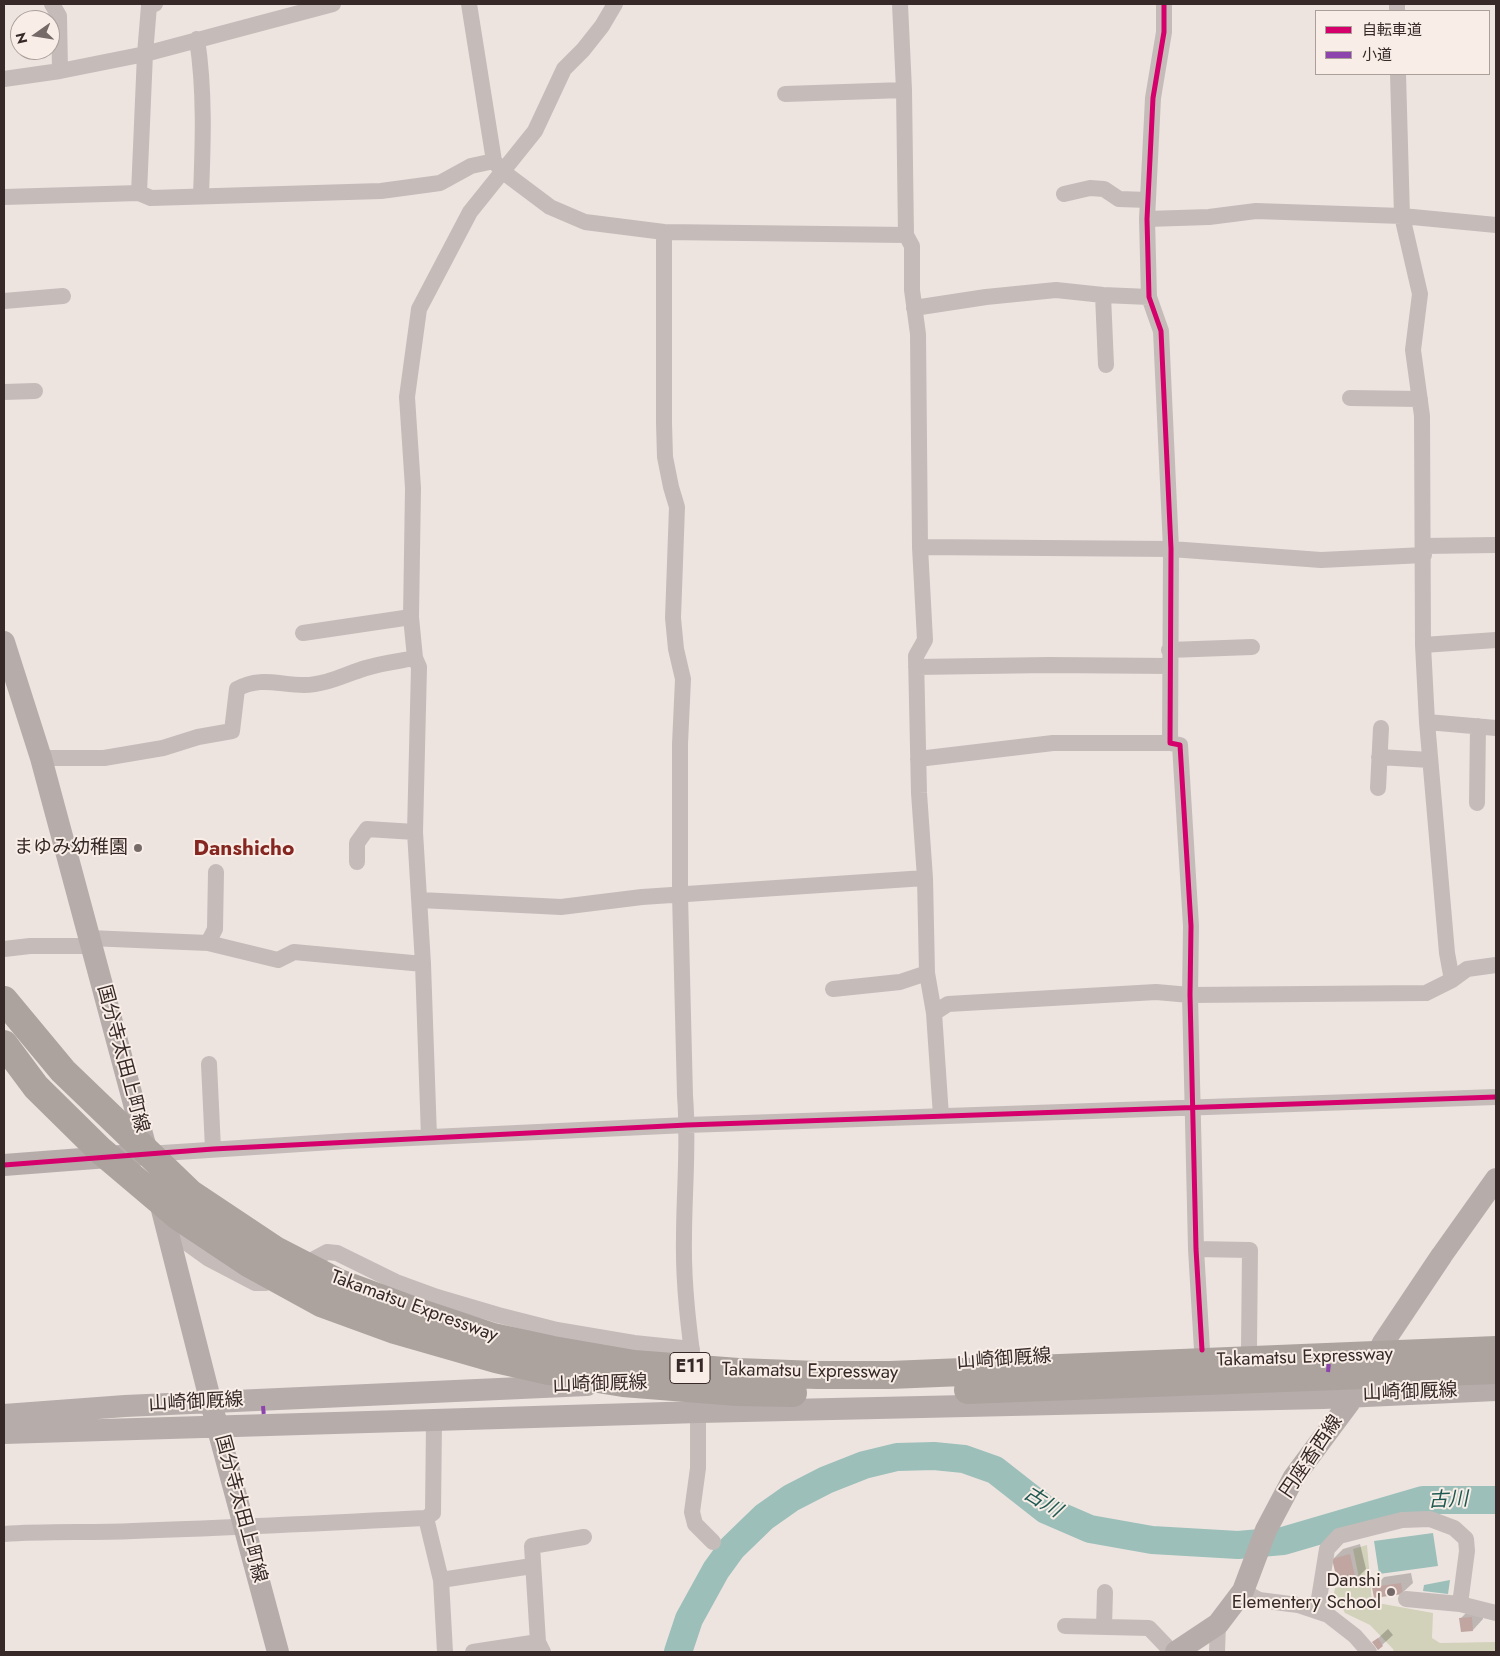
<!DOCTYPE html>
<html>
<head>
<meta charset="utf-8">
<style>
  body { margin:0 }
  #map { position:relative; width:1500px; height:1656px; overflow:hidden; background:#ede4e0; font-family:Jost,"Noto Sans JP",sans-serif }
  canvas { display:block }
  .frame { position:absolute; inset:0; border:5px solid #362927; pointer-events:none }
  .legend { position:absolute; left:1315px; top:10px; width:175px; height:65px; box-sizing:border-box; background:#f9eee7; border:1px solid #ab9f9a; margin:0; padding:6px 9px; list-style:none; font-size:15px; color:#362927 }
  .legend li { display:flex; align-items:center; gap:10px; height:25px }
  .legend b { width:25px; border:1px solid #ab9f9a }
  .north { position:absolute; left:10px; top:10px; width:50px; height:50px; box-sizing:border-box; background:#f9eee7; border:1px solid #ab9f9a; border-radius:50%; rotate:257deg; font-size:14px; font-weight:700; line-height:20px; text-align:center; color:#362927 }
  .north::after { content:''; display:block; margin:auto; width:18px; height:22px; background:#766a68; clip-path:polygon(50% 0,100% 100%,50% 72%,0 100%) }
</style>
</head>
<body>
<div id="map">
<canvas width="1500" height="1656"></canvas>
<div class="frame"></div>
<ul class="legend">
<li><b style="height:6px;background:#d6006c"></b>自転車道</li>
<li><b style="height:6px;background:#8e44ad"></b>小道</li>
</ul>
<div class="north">N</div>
</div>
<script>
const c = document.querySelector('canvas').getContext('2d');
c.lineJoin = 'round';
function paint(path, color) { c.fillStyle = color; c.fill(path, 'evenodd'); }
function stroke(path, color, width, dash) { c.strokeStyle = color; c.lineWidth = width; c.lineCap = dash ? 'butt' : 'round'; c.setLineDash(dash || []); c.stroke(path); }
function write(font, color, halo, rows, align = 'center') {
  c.font = font + ' Jost,"Noto Sans JP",sans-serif'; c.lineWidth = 4; c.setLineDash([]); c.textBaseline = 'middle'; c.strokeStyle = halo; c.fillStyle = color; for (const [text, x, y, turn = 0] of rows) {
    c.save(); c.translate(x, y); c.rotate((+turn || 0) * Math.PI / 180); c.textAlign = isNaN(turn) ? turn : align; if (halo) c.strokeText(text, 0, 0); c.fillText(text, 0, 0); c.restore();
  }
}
paint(new Path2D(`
  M 1367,1545 L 1372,1602 L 1433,1613 L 1432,1638 L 1440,1643 L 1496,1642 L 1496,1652 L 1394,1652 L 1393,1649 L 1370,1625 L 1345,1613 L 1334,1593 L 1335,1588 L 1360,1583 L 1353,1549 Z`), '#d2d1ba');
paint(new Path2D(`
  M 1433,1533 L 1438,1566 L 1379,1574 L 1374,1541 Z
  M 1450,1580 L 1448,1594 L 1423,1591 L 1424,1585 Z`), '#9cbfb9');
paint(new Path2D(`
  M 1360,1544 L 1366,1569 L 1356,1579 L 1333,1559 L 1343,1549 Z
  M 1411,1573 L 1413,1583 L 1402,1593 L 1374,1588 L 1384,1577 Z
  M 1482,1607 L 1483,1619 L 1473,1630 L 1461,1618 L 1471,1608 Z
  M 1388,1629 L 1393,1635 L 1382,1645 L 1374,1642 Z`), '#0003');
stroke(new Path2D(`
  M 678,1652 L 689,1619 L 716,1570 L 732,1548 L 764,1517 L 791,1498 L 826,1480 L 864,1465 L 897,1457 L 934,1456 L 964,1459 L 995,1470 L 1046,1510 L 1090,1529 L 1152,1540 L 1238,1545 L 1283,1541 L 1423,1500 L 1496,1500`), '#9cbfb9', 28);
paint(new Path2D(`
  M 1350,1554 L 1356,1580 L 1338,1584 L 1332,1559 Z
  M 1401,1583 L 1403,1594 L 1374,1598 L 1372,1587 Z
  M 1472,1617 L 1473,1631 L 1461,1632 L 1459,1618 Z
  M 1378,1638 L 1383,1646 L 1378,1650 L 1372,1642 Z`), '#c0a5a1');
stroke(new Path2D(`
  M 52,4 L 59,16 L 60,71
  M 469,4 L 494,161 L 502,171 L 550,207 L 585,222 L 664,232 L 906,235
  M 900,4 L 904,90 L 906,235 L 912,246 L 912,290 L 918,334 L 920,547 L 925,640 L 916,656 L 919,793 L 925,878 L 927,973 L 934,1013 L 941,1116
  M 1164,4 L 1164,32 L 1153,98 L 1147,219 L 1149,297 L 1161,331 L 1171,549 L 1170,743 L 1180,745 L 1191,926 L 1190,995 L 1196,1249 L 1202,1350
  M 1397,4 L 1397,11
  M 197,39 C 205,91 203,143 201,195
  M 1398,74 L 1402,216 L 1420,294 L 1413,350 L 1422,416 L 1423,645 L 1427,722 L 1447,953 L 1452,980
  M 4,79 L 60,71 L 145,54 L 333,4
  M 785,94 L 904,90
  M 139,193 L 145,54 L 149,6 L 155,4
  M 1064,194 L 1090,188 L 1104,189 L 1119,199 L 1148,200
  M 4,197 L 139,193 L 151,198 L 381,191 L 440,183 L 471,166 L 494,161
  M 1147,219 L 1209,217 L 1256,211 L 1402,216 L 1496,225
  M 664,232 L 664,423 L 665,457 L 671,487 L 677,507 L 673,618 L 676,649 L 683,679 L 680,744 L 680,894 L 685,1096 C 689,1143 684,1191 684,1238 C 683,1284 689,1330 695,1376
  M 1103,295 L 1106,365
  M 4,301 L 63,296
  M 914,308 L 986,297 L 1056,290 L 1103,295 L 1149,297
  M 4,392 L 35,391
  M 1350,398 L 1420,399
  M 1424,546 L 1496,545
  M 920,547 L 1171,549 L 1321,560 L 1424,555
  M 303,633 L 411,617
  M 1423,645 L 1496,640
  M 1169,650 L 1252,647
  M 916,667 L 1049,665 L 1170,666
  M 1427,722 L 1496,728
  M 1379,757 L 1430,760
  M 41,758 L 104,758 L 163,748 L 198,737 L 232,731 L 237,689 C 260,676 279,685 304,685 C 326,685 346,674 366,668 C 382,663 399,661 415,658
  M 918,759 L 1053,743 L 1170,743
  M 1378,788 L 1381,728
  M 1477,803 L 1478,726
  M 357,862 L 357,843 L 367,829 L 415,832
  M 420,900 L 561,907 L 642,897 L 925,878
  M 89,938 L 208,943 L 278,960 L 294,952 L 423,964
  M 208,943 L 215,929 L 216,872
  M 4,949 L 30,946 L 91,946
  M 833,989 L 900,982 L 927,973
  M 934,1013 L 948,1004 L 1156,992 L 1190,995 L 1426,993 L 1452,980 L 1467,969 L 1496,965
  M 209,1064 L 213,1149
  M 429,1137 L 423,964 L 415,832 L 419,667 L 415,658 L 411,617 L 413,488 L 407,397 L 419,309 L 470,212 L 535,131 L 564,69 L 583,50 L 602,26 L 615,4
  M 147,1154 L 347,1141 L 687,1125 L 1496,1097
  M 166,1228 L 209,1259 L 255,1283 L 265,1283 L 275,1279
  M 1196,1249 L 1250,1250 L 1249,1348
  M 299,1267 L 327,1252 L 337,1253 L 396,1282 L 437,1297 L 498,1315 L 557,1330 L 634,1343 L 692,1349
  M 698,1403 L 698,1468 L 692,1512 L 695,1524 L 713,1542
  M 426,1518 L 433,1513 L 434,1421
  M 4,1534 C 47,1531 90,1533 133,1531 C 231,1528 328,1523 426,1518 L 441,1580 L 445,1652
  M 441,1580 L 532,1566
  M 1243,1591 L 1259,1600 L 1298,1605 L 1328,1615 L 1355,1636 L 1369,1652
  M 1406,1599 L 1460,1604 L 1496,1613
  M 1317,1611 L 1327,1549 L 1339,1536 L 1402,1520 L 1430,1519 L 1454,1528 L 1466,1539 L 1467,1551 L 1460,1604
  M 1065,1626 L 1149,1628 L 1172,1652
  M 1104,1627 L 1105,1592
  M 473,1652 L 538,1642
  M 543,1652 L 538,1642 L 532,1546 L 584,1537
  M 1217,1652 L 1218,1624`), '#c5bcb9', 16);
stroke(new Path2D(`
  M 4,642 L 41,758 L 148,1156
  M 4,1165 L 147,1154
  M 158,1194 L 211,1403 L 278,1652
  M 4,1415 L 125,1406 L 587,1385
  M 4,1433 L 699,1412 L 1323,1398 L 1496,1390
  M 1176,1652 L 1218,1624 L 1243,1591 L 1266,1530 L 1294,1477 L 1355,1395 L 1383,1343 L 1442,1255 L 1496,1179`), '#b6adaa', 22);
stroke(new Path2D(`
  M 4,1000 L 63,1071 L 191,1194 L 275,1250 L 339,1283 L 412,1310 L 493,1337 L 553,1350 L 634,1364 L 738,1372 L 817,1375 L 890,1375 L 1496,1350
  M 4,1044 L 36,1087 L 100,1150 L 178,1216 L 250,1264 L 321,1303 L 395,1330 L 496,1359 L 549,1371 L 623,1383 L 737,1392 L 793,1393
  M 968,1390 L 1496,1370`), '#aca39f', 28);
stroke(new Path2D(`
  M 1328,1372 L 1329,1362
  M 263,1406 L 264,1417`), '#8e44ad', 4, [8, 4]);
stroke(new Path2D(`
  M 1164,4 L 1164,32 L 1153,98 L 1147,219 L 1149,297 L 1161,331 L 1171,549 L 1170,743 L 1180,745 L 1191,926 L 1190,995 L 1196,1249 L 1202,1350
  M 4,1165 L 213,1149 L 687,1125 L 1496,1097`), '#d6006c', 5);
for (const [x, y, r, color] of [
  [138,848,5,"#766a68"],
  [1391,1592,5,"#766a68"]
]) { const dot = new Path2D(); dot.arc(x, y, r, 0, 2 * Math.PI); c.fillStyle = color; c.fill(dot); stroke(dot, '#f9eee7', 2); }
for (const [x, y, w] of [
  [690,1368,40]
]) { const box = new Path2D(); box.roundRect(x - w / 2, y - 15.5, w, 31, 4); c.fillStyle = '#f9eee7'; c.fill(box); stroke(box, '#362927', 1); }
write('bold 18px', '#362927', null, [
  ["E11",690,1368]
]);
write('19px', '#362927', '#f9eee7', [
  ["まゆみ幼稚園",128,848],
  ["Danshi",1381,1581],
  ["Elementery School",1381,1603]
], 'right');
write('19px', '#362927', '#f9eee7', [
  ["国分寺太田上町線",122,1059,75],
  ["Takamatsu Expressway",414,1307,20],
  ["Takamatsu Expressway",1305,1358,-2],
  ["山崎御厩線",1004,1360,-4],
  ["Takamatsu Expressway",810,1372,1],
  ["山崎御厩線",600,1385,-2],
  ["山崎御厩線",1410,1393,-2],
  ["山崎御厩線",196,1403,-3],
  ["円座香西線",1312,1457,-56],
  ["国分寺太田上町線",240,1509,75]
]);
write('italic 20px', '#1d5851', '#f9eee7', [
  ["古川",1448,1501,-2],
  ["古川",1042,1503,32]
]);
write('bold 21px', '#852620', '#f9eee7', [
  ["Danshicho",244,850]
]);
</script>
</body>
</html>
